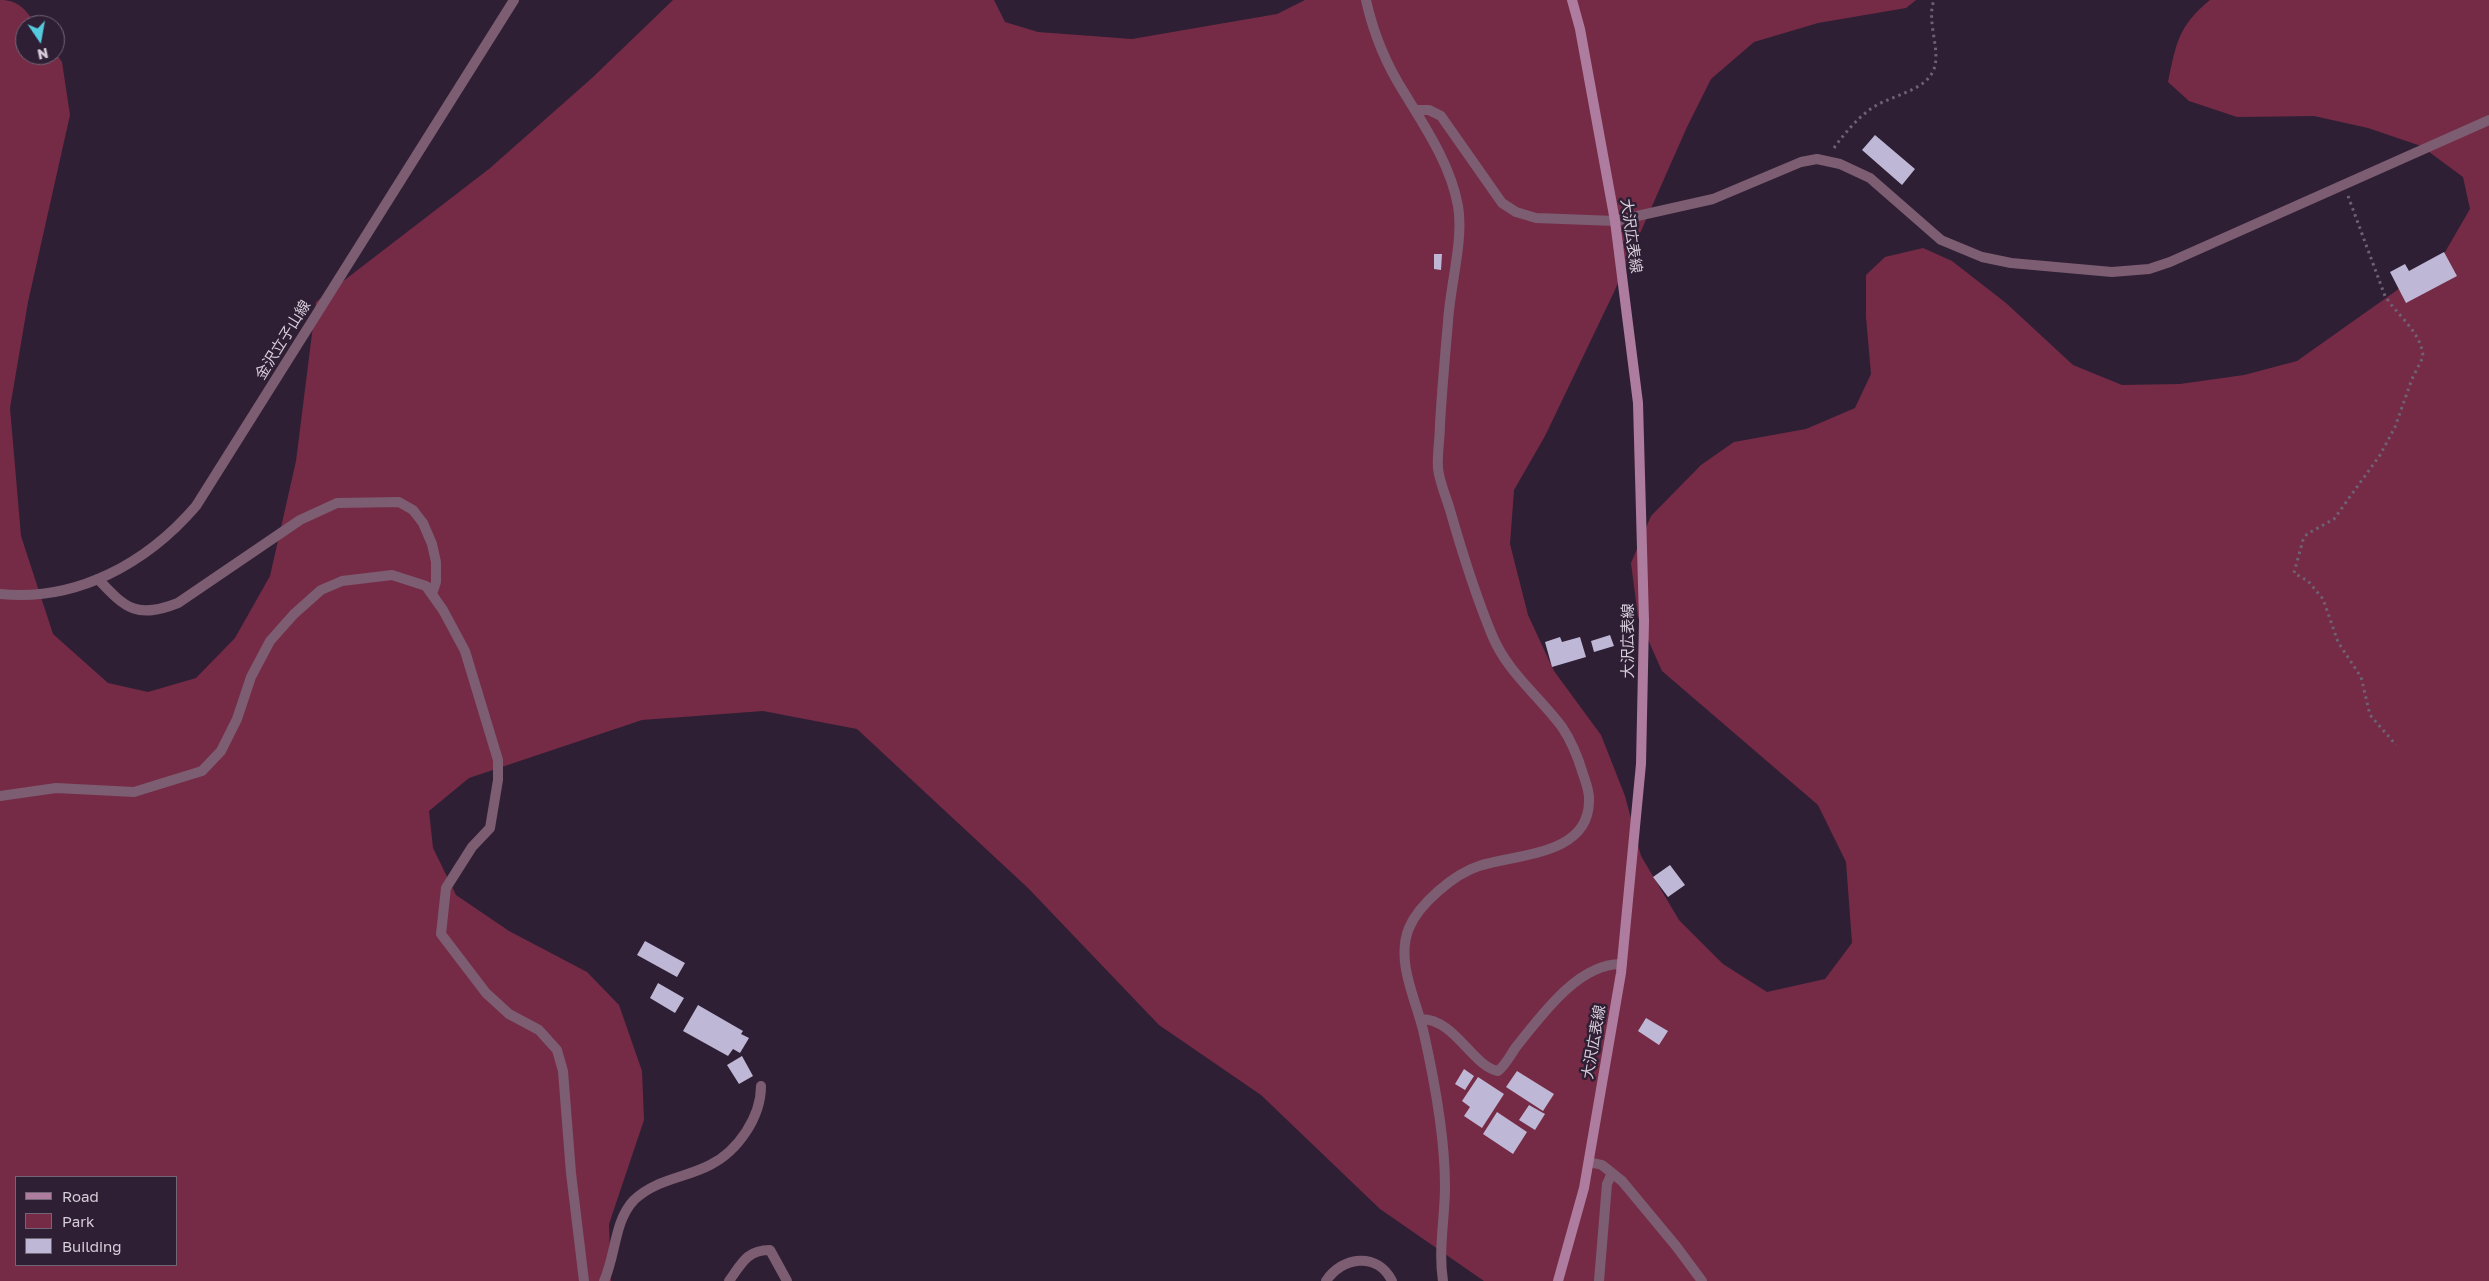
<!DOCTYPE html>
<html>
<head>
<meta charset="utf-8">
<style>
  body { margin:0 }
  #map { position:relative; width:2489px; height:1281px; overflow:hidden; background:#2f1f34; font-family:"Golos Text",sans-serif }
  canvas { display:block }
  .legend { position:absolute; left:15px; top:1176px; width:162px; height:90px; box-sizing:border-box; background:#2f1f34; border:1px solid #726576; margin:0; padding:6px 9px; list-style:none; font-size:15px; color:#d7cdda }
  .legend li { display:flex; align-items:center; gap:10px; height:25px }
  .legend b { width:25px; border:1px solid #726576 }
  .north { position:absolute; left:15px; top:15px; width:50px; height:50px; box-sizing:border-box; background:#2f1f34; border:1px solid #726576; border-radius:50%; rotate:168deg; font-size:14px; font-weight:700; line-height:20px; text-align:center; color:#d7cdda }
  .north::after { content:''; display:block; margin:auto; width:18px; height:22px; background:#55cadf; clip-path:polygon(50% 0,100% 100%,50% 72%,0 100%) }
</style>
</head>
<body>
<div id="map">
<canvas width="2489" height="1281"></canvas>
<ul class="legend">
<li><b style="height:6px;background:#ae7c9e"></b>Road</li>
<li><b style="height:14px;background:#752b46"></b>Park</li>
<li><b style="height:14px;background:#beb7d5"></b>Building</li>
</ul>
<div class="north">N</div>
</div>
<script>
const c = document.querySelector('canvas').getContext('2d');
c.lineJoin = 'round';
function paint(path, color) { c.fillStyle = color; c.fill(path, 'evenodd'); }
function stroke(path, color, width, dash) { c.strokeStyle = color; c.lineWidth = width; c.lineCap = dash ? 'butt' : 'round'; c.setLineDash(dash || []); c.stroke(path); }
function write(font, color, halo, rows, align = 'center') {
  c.font = font + ' "Golos Text","Noto Sans JP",sans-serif'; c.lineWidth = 5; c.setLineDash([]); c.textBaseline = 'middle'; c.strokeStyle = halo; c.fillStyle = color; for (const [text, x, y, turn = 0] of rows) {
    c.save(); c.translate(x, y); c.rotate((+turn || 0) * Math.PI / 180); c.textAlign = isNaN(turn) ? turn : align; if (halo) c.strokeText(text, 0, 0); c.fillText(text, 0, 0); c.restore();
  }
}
paint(new Path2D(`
  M 0,0 C 19,0 26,10 36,25 L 25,25 L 25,55 L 55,55 L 55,52 L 62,62 L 70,115 L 28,302 L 10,408 L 21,536 L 53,634 L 108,683 L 148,692 L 196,678 L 235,638 L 270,576 L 296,461 L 316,302 L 489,169 L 592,78 L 673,0 L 994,0 L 1005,22 L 1038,32 L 1132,39 L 1277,14 L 1305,0 L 1916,0 L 1906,8 L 1818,23 L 1754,42 L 1711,79 L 1687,127 L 1614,292 L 1545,436 L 1514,490 L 1510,544 L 1528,615 L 1554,671 L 1601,735 L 1625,796 L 1641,856 L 1679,920 L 1723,964 L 1767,992 L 1825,979 L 1852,943 L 1846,862 L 1818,805 L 1662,671 L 1638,617 L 1631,563 L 1651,516 L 1701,465 L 1734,442 L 1806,429 L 1855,408 L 1871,374 L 1866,317 L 1866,275 L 1885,257 L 1923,248 L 1952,261 L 2006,303 L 2073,365 L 2122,385 L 2180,384 L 2244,375 L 2297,361 L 2441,259 L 2470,209 L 2463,177 L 2421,146 L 2368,128 L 2314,116 L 2237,117 L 2189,101 L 2168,82 C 2176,44 2178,26 2210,0 L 2489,0 L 2489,1281 L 1484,1281 L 1380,1209 L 1261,1095 L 1159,1025 L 1028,888 L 857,729 L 763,711 L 642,720 L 469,778 L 429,811 L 433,848 L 456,895 L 509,931 L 587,972 L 619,1005 L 642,1071 L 644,1120 L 609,1224 L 611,1281 L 0,1281 ZM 16,1177 L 176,1177 L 176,1265 L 16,1265 Z`), '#752b46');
paint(new Path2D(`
  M 1875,135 L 1915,169 L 1902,185 L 1862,150 Z
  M 2444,252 L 2457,276 L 2406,303 L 2390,272 L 2405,264 L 2409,271 Z
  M 1434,254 L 1442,254 L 1441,270 L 1434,269 Z
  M 1610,635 L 1614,646 L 1594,652 L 1591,641 Z
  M 1560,637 L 1562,642 L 1580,637 L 1586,657 L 1552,667 L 1545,642 Z
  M 1670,865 L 1685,885 L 1668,897 L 1653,877 Z
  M 645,941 L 685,963 L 677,977 L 637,955 Z
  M 658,983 L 684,998 L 675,1013 L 650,998 Z
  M 698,1005 L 743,1031 L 741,1034 L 749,1038 L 740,1053 L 733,1049 L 728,1056 L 683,1031 Z
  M 1646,1018 L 1668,1031 L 1659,1045 L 1638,1031 Z
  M 742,1056 L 753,1076 L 739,1084 L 727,1065 Z
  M 1464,1069 L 1474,1076 L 1465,1090 L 1455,1084 Z
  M 1517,1071 L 1554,1094 L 1543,1111 L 1506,1087 Z
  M 1478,1077 L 1504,1094 L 1482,1128 L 1464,1116 L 1470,1107 L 1462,1101 Z
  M 1529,1105 L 1545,1114 L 1535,1130 L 1519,1120 Z
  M 1497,1112 L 1527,1132 L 1513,1154 L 1483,1134 Z`), '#beb7d5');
stroke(new Path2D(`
  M 1834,148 C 1844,134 1855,121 1868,111 C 1887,95 1925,93 1934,69 C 1941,49 1926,22 1934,0
  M 2348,196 L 2385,296 C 2397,315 2422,333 2423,357 L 2412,379 L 2395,427 L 2380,455 L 2334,519 L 2307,534 L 2303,540 L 2294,573 L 2308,581 L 2323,599 L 2338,642 L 2361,677 L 2370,715 L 2396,745`), '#6f6173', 3, [2.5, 4]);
stroke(new Path2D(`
  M 1366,0 C 1373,32 1387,66 1405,94 C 1426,128 1451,166 1458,206 C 1464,239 1450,286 1448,322 C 1445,356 1442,390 1440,424 C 1440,438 1437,454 1438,468 C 1439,481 1446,496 1450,510 C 1462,552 1475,594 1492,635 C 1507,672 1539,696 1562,727 C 1572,742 1578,757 1583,774 C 1586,783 1590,792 1589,802 C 1588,856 1515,854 1479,866 C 1454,874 1419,904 1409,928 C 1395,962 1417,1001 1424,1034 C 1435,1083 1445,1137 1445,1186 C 1445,1219 1438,1249 1443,1281
  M 1416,110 L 1429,110 L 1441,116 L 1502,203 L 1516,212 L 1536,218 L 1615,221 L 1713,199 L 1801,162 L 1817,159 L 1840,164 L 1870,178 L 1941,240 L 1982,257 L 2011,263 L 2112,272 L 2149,269 L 2170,262 L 2489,120
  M 98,579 C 126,609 137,619 178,603 L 300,520 L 337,503 L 399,502 L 413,510 L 423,523 L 432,544 L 436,562 L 436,582 L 432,594
  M 0,796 L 56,788 L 134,792 L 202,771 L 221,751 L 237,719 L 251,677 L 270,641 L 294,614 L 321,590 L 342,581 L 392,575 L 426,586 L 443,610 L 465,651 L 498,760 L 498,780 L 490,828 L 472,847 L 446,888 L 441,934 L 486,993 L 509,1014 L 539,1030 L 557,1050 L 563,1071 L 571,1173 L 584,1281
  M 1421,1019 C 1455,1019 1472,1066 1498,1071 C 1505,1066 1511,1054 1516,1047 C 1541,1016 1578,963 1622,964
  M 1589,1162 L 1602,1165 L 1622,1181 L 1676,1246 L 1702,1281
  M 604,1281 C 616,1255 614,1221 634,1200 C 656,1179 685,1178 710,1165 C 738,1151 761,1117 761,1086
  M 729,1281 C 742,1263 747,1250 770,1250 L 787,1281
  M 1326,1281 C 1342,1256 1378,1252 1392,1281
  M 1599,1281 L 1607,1184 L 1612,1173`), '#7d5d72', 10);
stroke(new Path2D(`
  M 0,594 C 77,602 147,563 196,506 L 514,0`), '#7d5d72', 10);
stroke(new Path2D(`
  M 1558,1281 L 1584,1188 L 1621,973 L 1641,764 L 1644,621 L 1638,403 L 1615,221 L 1580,29 L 1572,0`), '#ae7c9e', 10);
write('15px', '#d7cdda', '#2f1f34', [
  ["大沢広表線",1631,236,82],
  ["金沢立子山線",283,340,-58],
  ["大沢広表線",1628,641,-90],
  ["大沢広表線",1594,1042,-80]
]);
</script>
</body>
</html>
